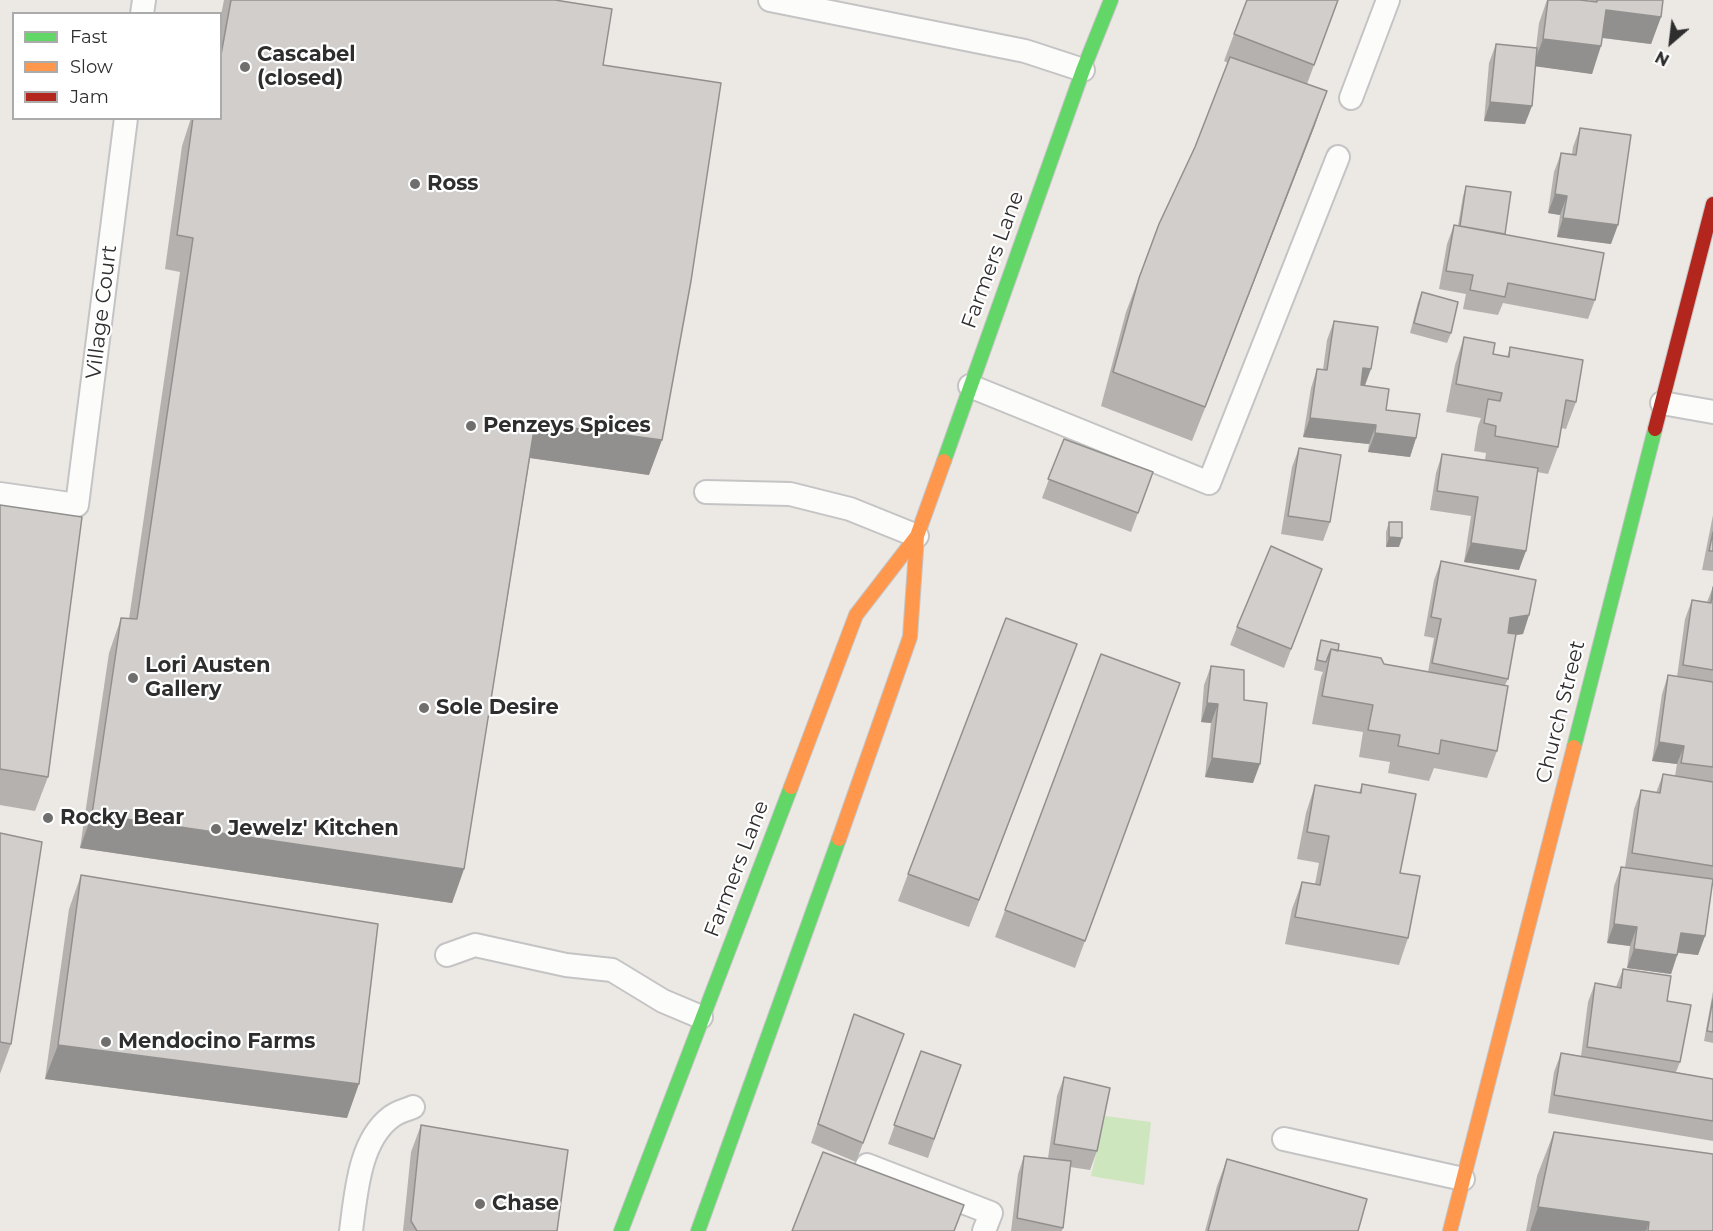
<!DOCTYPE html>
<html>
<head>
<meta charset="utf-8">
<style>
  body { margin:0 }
  #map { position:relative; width:1713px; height:1231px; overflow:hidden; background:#ece8e4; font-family:Montserrat,sans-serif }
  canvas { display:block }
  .legend { position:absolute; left:12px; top:12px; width:210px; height:108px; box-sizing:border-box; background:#fff; border:2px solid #ababab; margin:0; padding:8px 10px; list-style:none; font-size:18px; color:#2e2e2e }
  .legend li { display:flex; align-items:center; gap:12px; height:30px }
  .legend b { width:30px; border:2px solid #ababab }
  .north { position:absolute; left:1641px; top:12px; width:60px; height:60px; -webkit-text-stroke:4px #fff; paint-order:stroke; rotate:208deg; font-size:16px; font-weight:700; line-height:24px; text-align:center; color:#2e2e2e }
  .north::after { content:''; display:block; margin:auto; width:21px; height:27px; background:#2e2e2e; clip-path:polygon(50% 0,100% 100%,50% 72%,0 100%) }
</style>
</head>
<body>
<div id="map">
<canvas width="1713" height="1231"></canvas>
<ul class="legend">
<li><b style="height:8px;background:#63d668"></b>Fast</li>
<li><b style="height:8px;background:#ff974d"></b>Slow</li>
<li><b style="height:8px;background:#b3261e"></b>Jam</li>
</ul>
<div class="north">N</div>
</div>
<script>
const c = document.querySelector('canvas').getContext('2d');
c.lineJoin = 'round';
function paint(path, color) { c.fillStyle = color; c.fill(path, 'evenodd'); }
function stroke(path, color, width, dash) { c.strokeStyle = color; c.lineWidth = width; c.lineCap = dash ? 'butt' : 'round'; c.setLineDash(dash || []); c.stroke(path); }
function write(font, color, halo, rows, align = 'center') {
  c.font = font + ' Montserrat,sans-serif'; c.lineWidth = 4.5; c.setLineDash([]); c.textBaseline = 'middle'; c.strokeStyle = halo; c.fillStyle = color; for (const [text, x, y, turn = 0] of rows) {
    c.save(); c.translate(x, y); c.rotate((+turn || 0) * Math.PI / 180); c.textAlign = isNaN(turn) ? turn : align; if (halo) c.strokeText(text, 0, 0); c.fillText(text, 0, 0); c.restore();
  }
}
paint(new Path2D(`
  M 1105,1116 L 1151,1122 L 1144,1185 L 1091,1176 Z`), '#cee6be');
const lane = new Path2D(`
  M 770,0 L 1025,51 L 1083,70
  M 142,14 L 144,0
  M 1351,98 L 1388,0
  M 970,386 L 1209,483 L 1338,157
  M 1662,403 L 1713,412
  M 706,492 L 790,494 L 850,509 L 917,536
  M 0,494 L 77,505 L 126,118
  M 447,955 L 475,945 L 566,965 L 612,970 L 663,1001 L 701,1017
  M 1284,1139 L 1463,1179
  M 867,1165 L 991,1213 L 984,1231
  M 351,1231 C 356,1194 359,1141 391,1117 C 397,1112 406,1110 413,1107`);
const fast = new Path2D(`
  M 944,461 L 1083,70 L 1111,0
  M 1574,747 L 1655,429
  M 621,1231 L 791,787
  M 698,1231 L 839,839`);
const slow = new Path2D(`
  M 791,787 L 856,615 L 917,536
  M 839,839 L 910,637 L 917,536 L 944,461
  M 1450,1231 L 1574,747`);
const jam = new Path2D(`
  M 1655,429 L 1713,204`);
stroke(lane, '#c5c4c5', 26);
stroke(fast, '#c5c4c5', 16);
stroke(slow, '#c5c4c5', 16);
stroke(jam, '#c5c4c5', 16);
stroke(lane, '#fcfcfb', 22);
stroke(fast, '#63d668', 14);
stroke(slow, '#ff974d', 14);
stroke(jam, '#b3261e', 14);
paint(new Path2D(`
  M 224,0 L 555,0 L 603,65 L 649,475 L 530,458 L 464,869 L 452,903 L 80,848 L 109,653 L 121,618 L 129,619 L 180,272 L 165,269 L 182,146 L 191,118 L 220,118 L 220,20 Z
  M 1338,0 L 1307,84 L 1315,125 L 1192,441 L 1101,406 L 1126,312 L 1159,224 L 1195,147 L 1228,63 L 1224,61 L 1234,34 Z
  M 1547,0 L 1580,0 L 1590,1 L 1591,0 L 1663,0 L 1661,17 L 1651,44 L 1602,38 L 1592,74 L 1536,66 L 1525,124 L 1484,121 L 1489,63 L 1496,44 L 1536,48 L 1539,23 Z
  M 1580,128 L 1611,244 L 1557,237 L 1560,215 L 1548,213 L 1554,172 L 1561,153 L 1572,154 L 1573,147 Z
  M 1466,186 L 1505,235 L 1595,300 L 1588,319 L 1503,303 L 1498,315 L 1463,309 L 1466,294 L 1439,289 L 1447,244 L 1454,225 L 1458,226 L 1463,196 Z
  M 1422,292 L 1451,333 L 1447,343 L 1410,333 L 1418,302 Z
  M 1334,321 L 1365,385 L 1386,410 L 1416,438 L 1410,457 L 1368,452 L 1369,444 L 1303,437 L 1311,388 L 1317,369 L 1323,370 L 1327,340 Z
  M 1464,337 L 1493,354 L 1507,357 L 1510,347 L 1576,402 L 1566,429 L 1561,428 L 1558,447 L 1548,474 L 1537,472 L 1519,570 L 1464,562 L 1471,516 L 1430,510 L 1436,473 L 1442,454 L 1485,460 L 1486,453 L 1474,451 L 1478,426 L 1481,418 L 1446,412 L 1455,365 Z
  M 1064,439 L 1153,472 L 1131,532 L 1042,498 Z
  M 1299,448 L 1330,522 L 1323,541 L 1281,534 L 1292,467 Z
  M 0,505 L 48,777 L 35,811 L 0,805 Z
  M 1713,515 L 1713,571 L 1702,570 Z
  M 1389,522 L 1399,547 L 1386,547 L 1386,532 Z
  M 1441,561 L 1529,615 L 1523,634 L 1516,635 L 1508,679 L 1505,685 L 1497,751 L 1487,778 L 1434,768 L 1429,781 L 1388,773 L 1390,762 L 1359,757 L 1363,732 L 1312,724 L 1321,677 L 1323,672 L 1314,670 L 1318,650 L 1321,640 L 1338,651 L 1384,664 L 1428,672 L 1434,638 L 1424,636 L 1434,580 Z
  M 1322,569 L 1284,668 L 1230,645 L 1237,627 Z
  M 1713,587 L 1713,886 L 1712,886 L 1705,936 L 1698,955 L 1678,953 L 1671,974 L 1627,968 L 1630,946 L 1607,943 L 1614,886 L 1621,867 L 1625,867 L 1634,809 L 1641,790 L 1656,793 L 1663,774 L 1675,776 L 1677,764 L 1652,761 L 1662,694 L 1668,675 L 1677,677 L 1685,619 L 1692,600 L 1707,602 Z
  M 1077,644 L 969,927 L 898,901 L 908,874 Z
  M 1101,654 L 1180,683 L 1075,968 L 995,937 Z
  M 1211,666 L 1253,783 L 1205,777 L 1211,723 L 1201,722 L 1204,685 Z
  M 1362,784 L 1400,873 L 1408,938 L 1399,965 L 1285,944 L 1292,909 L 1302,882 L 1315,884 L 1319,863 L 1297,859 L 1306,813 L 1315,785 L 1359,793 Z
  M 0,833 L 11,1044 L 0,1074 Z
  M 81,875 L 347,1118 L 45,1079 L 69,909 Z
  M 1623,969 L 1667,1001 L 1680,1062 L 1676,1072 L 1713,1079 L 1713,1141 L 1548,1113 L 1554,1072 L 1561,1053 L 1581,1056 L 1588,1002 L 1595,983 L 1616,987 Z
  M 1713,991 L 1713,1043 L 1704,1041 Z
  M 854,1014 L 904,1034 L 856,1162 L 811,1143 Z
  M 921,1051 L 961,1065 L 928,1158 L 888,1144 Z
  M 1064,1077 L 1097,1151 L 1090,1170 L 1070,1167 L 1062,1231 L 1011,1231 L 1018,1174 L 1024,1156 L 1048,1158 L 1057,1096 Z
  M 421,1125 L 557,1231 L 403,1231 L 411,1152 Z
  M 1554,1132 L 1713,1231 L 1526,1231 L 1537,1176 Z
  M 1227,1159 L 1358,1231 L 1205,1231 L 1217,1186 Z`), '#b4b1af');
paint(new Path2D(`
  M 1606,10 L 1661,17 L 1651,44 L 1596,37 Z
  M 1543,39 L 1601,46 L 1592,74 L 1533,66 Z
  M 1327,91 L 1315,125 L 1192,441 L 1205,407 Z
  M 1490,102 L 1532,106 L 1525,124 L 1484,121 Z
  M 1555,194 L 1567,196 L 1560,215 L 1548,213 Z
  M 1563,218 L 1618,225 L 1611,244 L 1557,237 Z
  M 1363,368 L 1371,369 L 1364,388 L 1356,387 Z
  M 1310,418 L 1376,425 L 1369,444 L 1303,437 Z
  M 535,423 L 662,440 L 649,475 L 523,457 Z
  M 1375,433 L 1416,438 L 1410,457 L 1368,452 Z
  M 1389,537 L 1402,538 L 1399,547 L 1386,547 Z
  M 1471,543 L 1526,551 L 1519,570 L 1464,562 Z
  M 1529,615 L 1523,634 L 1503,637 L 1510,618 Z
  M 1077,644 L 1067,671 L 969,927 L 979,900 Z
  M 1207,703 L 1218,704 L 1211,723 L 1201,722 Z
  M 1659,742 L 1684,746 L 1677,764 L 1652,761 Z
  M 1212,758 L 1260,764 L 1253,783 L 1205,777 Z
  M 92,814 L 464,869 L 452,903 L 80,848 Z
  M 1614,924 L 1637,927 L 1630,946 L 1607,943 Z
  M 1681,933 L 1705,936 L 1698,955 L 1674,952 Z
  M 1634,949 L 1677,955 L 1671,974 L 1627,968 Z
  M 58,1045 L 359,1084 L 347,1118 L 45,1079 Z
  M 1538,1207 L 1649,1222 L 1646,1231 L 1530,1231 Z`), '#92908e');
const building = new Path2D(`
  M 231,0 L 555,0 L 612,9 L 603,65 L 721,83 L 691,281 L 662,440 L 535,423 L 464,869 L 92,814 L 121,618 L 137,619 L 193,238 L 177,235 L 193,118 L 220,118 L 220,60 Z
  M 1247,0 L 1338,0 L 1314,65 L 1234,34 Z
  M 1548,0 L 1580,0 L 1597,2 L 1597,0 L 1663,0 L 1661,17 L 1606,10 L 1601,46 L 1543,39 Z
  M 1496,44 L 1537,48 L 1532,106 L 1490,102 Z
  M 1230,57 L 1327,91 L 1205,407 L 1113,372 L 1139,278 L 1159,224 L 1195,147 Z
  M 1580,128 L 1631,135 L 1618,225 L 1563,218 L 1567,196 L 1555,194 L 1561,153 L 1576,155 Z
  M 1466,186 L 1511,192 L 1505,234 L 1460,226 Z
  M 1454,225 L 1604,253 L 1595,300 L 1508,283 L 1505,297 L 1470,290 L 1473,275 L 1446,271 Z
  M 1422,292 L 1458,302 L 1451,333 L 1414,323 Z
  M 1334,321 L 1378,327 L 1371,369 L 1363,368 L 1361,385 L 1389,389 L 1386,410 L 1420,414 L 1416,438 L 1375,433 L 1376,425 L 1310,418 L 1317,369 L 1327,370 Z
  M 1464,337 L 1495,343 L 1493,354 L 1509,357 L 1510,347 L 1583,360 L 1576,402 L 1566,400 L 1558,447 L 1495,436 L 1496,426 L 1484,423 L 1488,399 L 1500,401 L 1502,393 L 1456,384 Z
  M 1064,439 L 1153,472 L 1138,513 L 1048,479 Z
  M 1299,448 L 1341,455 L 1330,522 L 1288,516 Z
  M 1442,454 L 1538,468 L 1526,551 L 1471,543 L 1478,497 L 1437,491 Z
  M 0,505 L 82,517 L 48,777 L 0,769 Z
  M 1389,522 L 1402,522 L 1402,538 L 1389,537 Z
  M 1713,532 L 1713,551 L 1709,551 Z
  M 1271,546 L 1322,569 L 1291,649 L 1237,627 Z
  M 1441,561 L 1536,580 L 1529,615 L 1510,618 L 1508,633 L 1516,634 L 1508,679 L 1432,663 L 1441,619 L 1431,617 Z
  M 1713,587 L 1713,670 L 1683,665 L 1692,600 L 1711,603 Z
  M 1006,618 L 1077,644 L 979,900 L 908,874 Z
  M 1321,640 L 1339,644 L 1338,651 L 1331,649 L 1326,662 L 1317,660 Z
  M 1331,649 L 1381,658 L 1384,664 L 1508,686 L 1497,751 L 1441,740 L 1439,754 L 1398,746 L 1400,735 L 1368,730 L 1373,705 L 1322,696 Z
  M 1101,654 L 1180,683 L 1085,941 L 1005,910 Z
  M 1211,666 L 1244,670 L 1244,700 L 1267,703 L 1260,764 L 1212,758 L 1218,704 L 1207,703 Z
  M 1668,675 L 1713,682 L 1713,767 L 1681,763 L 1684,746 L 1659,742 Z
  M 1663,774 L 1713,782 L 1713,866 L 1632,853 L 1641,790 L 1660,793 Z
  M 1362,784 L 1416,794 L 1400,873 L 1420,876 L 1408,938 L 1295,917 L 1302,882 L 1320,885 L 1329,836 L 1307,832 L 1315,785 L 1361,793 Z
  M 0,833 L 42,842 L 11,1044 L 0,1042 Z
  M 1621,867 L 1713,879 L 1705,936 L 1681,933 L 1677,955 L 1634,949 L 1637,927 L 1614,924 Z
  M 81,875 L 378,924 L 359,1084 L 58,1045 Z
  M 1623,969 L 1671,976 L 1667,1001 L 1691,1005 L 1680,1062 L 1587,1047 L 1595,983 L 1621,988 Z
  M 1713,999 L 1713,1032 L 1707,1031 Z
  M 854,1014 L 904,1034 L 863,1143 L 818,1124 Z
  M 921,1051 L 961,1065 L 934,1139 L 894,1125 Z
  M 1561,1053 L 1713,1079 L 1713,1121 L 1554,1095 Z
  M 1064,1077 L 1110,1088 L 1097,1151 L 1054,1144 Z
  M 421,1125 L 568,1150 L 557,1231 L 417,1231 L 411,1221 Z
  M 1554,1132 L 1713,1154 L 1713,1231 L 1648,1231 L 1649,1222 L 1538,1207 Z
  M 823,1152 L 964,1205 L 954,1231 L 792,1231 Z
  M 1024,1156 L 1071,1161 L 1063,1228 L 1017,1218 Z
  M 1227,1159 L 1367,1199 L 1358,1231 L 1208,1231 Z`);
paint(building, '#d1cecb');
stroke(building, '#92908e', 1.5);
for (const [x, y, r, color] of [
  [245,67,6,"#706f6e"],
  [415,184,6,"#706f6e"],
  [471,426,6,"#706f6e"],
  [133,678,6,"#706f6e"],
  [424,708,6,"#706f6e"],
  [48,818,6,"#706f6e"],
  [216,829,6,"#706f6e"],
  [106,1042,6,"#706f6e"],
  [480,1204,6,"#706f6e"]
]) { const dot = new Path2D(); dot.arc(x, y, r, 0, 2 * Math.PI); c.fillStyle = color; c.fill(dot); stroke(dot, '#fff', 2); }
write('bold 21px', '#2e2e2e', '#fff', [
  ["Cascabel",257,55],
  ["(closed)",257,79],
  ["Ross",427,184],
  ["Penzeys Spices",483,426],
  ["Lori Austen",145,666],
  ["Gallery",145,690],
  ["Sole Desire",436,708],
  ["Rocky Bear",60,818],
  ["Jewelz' Kitchen",228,829],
  ["Mendocino Farms",118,1042],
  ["Chase",492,1204]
], 'left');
write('21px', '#2e2e2e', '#fff', [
  ["Farmers Lane",993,260,-70],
  ["Village Court",102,312,-83],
  ["Church Street",1561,712,-76],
  ["Farmers Lane",737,869,-69]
]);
</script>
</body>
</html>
